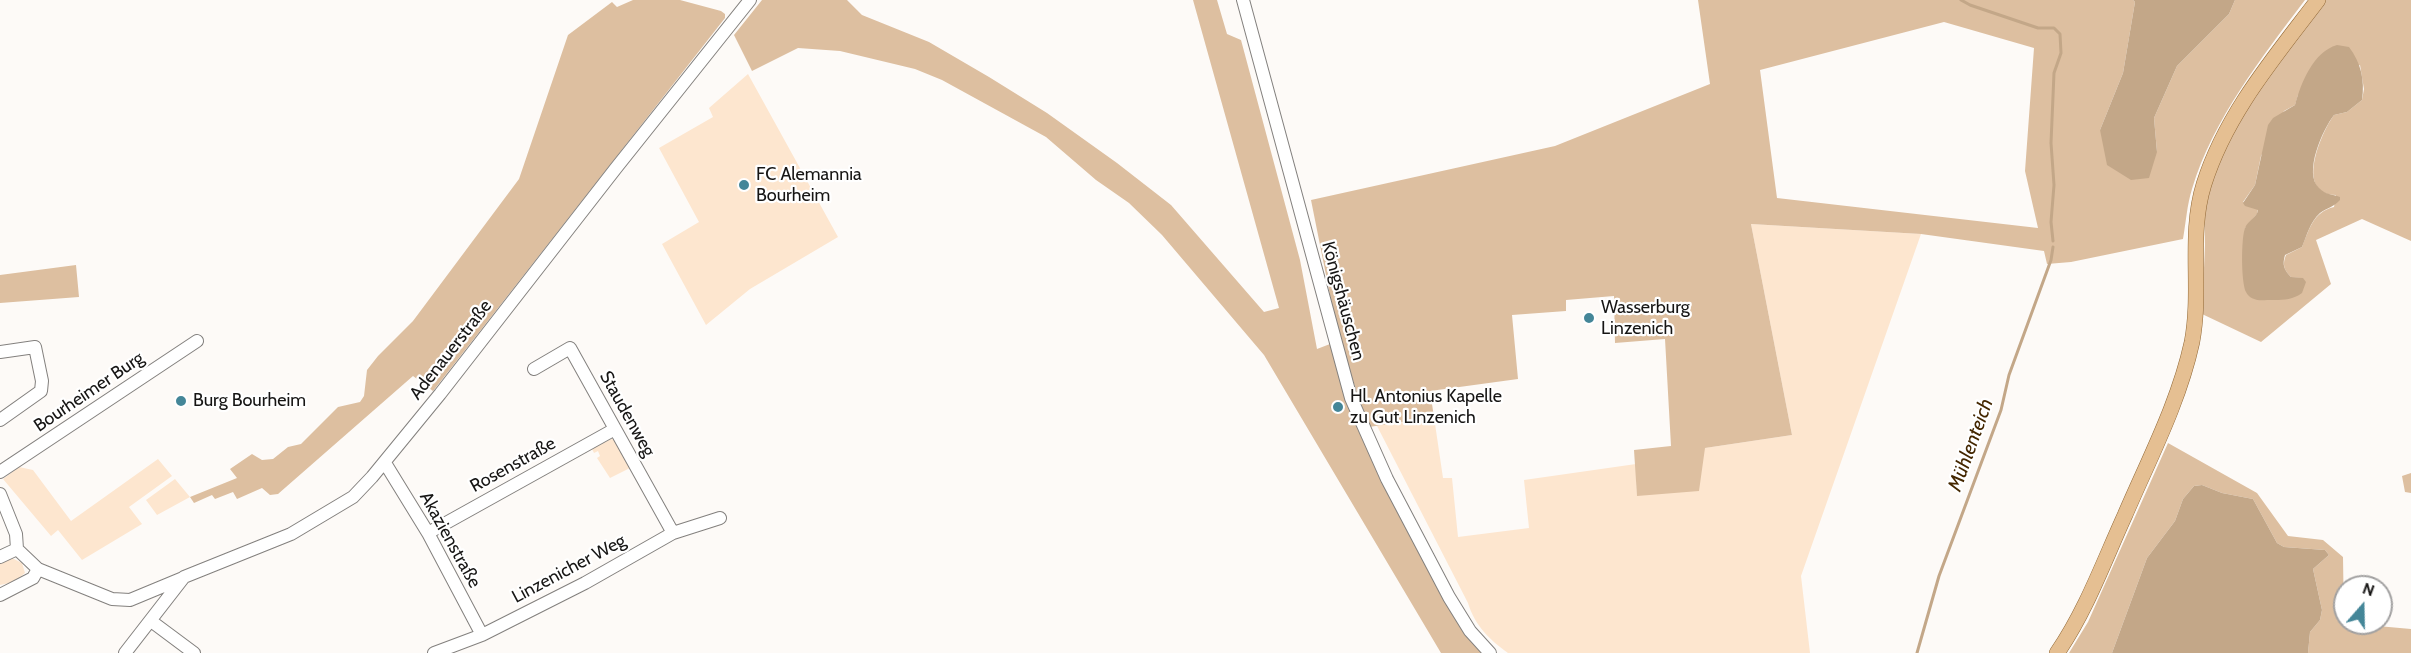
<!DOCTYPE html>
<html>
<head>
<meta charset="utf-8">
<style>
  body { margin:0 }
  #map { position:relative; width:2411px; height:653px; overflow:hidden; background:#fdfaf7; font-family:Cabin,sans-serif }
  canvas { display:block }
  .north { position:absolute; left:2333px; top:575px; width:60px; height:60px; box-sizing:border-box; background:#fff; border:2px solid #a2a1a1; border-radius:50%; rotate:20deg; font-size:16px; font-weight:700; line-height:24px; text-align:center; color:#161514 }
  .north::after { content:''; display:block; margin:auto; width:21px; height:27px; background:#448698; clip-path:polygon(50% 0,100% 100%,50% 72%,0 100%) }
</style>
</head>
<body>
<div id="map">
<canvas width="2411" height="653"></canvas>
<div class="north">N</div>
</div>
<script>
const c = document.querySelector('canvas').getContext('2d');
c.lineJoin = 'round';
function paint(path, color) { c.fillStyle = color; c.fill(path, 'evenodd'); }
function stroke(path, color, width, dash) { c.strokeStyle = color; c.lineWidth = width; c.lineCap = dash ? 'butt' : 'round'; c.setLineDash(dash || []); c.stroke(path); }
function write(font, color, halo, rows, align = 'center') {
  c.font = font + ' Cabin,sans-serif'; c.lineWidth = 4.5; c.setLineDash([]); c.textBaseline = 'middle'; c.strokeStyle = halo; c.fillStyle = color; for (const [text, x, y, turn = 0] of rows) {
    c.save(); c.translate(x, y); c.rotate((+turn || 0) * Math.PI / 180); c.textAlign = isNaN(turn) ? turn : align; if (halo) c.strokeText(text, 0, 0); c.fillText(text, 0, 0); c.restore();
  }
}
paint(new Path2D(`
  M 748,74 L 838,237 L 750,289 L 706,325 L 662,244 L 699,222 L 659,148 L 713,117 L 709,108 Z
  M 1751,224 L 1921,234 L 1801,576 L 1810,653 L 1508,653 C 1490,640 1475,626 1468,603 L 1376,424 L 1434,417 L 1443,478 L 1452,478 L 1458,537 L 1529,528 L 1524,480 L 1636,464 L 1637,496 L 1705,448 L 1792,435 Z
  M 611,439 L 616,440 L 630,468 L 610,478 L 597,458 L 600,456 L 598,451 L 594,453 L 592,449 Z
  M 158,459 L 172,476 L 129,507 L 142,524 L 82,560 L 58,530 L 51,536 L 3,479 L 19,467 L 33,470 L 71,521 Z
  M 175,479 L 190,497 L 157,515 L 146,500 Z
  M 10,557 L 22,563 L 25,573 L 14,582 L 0,585 L 0,562 Z`), '#fde6cf');
paint(new Path2D(`
  M 633,0 L 680,0 L 721,11 L 725,14 L 725,18 L 433,391 L 413,376 L 278,494 L 270,495 L 262,488 L 237,499 L 233,492 L 215,499 L 212,495 L 194,503 L 190,497 L 237,478 L 230,469 L 252,454 L 262,460 L 273,459 L 288,447 L 301,444 L 338,407 L 360,402 L 364,396 L 367,370 L 378,356 L 413,321 L 519,179 L 568,35 L 612,2 L 617,7 Z
  M 762,0 L 847,0 L 862,15 L 929,42 L 989,77 L 1047,113 L 1117,163 L 1171,205 L 1264,312 L 1279,308 L 1193,0 L 1217,0 L 1227,34 L 1241,40 L 1300,260 L 1317,349 L 1330,344 L 1353,412 L 1486,653 L 1441,653 L 1264,355 L 1162,235 L 1129,203 L 1096,180 L 1046,137 L 942,80 L 915,69 L 840,51 L 798,48 L 752,71 L 734,35 Z
  M 1698,0 L 2133,0 L 2135,2 L 2123,73 L 2100,130 L 2157,152 L 2154,118 L 2177,66 L 2229,14 L 2235,0 L 2305,0 C 2262,57 2213,119 2192,189 C 2187,205 2186,222 2183,239 L 2071,262 L 2047,264 L 2044,251 L 1921,234 L 1751,224 L 1792,435 L 1705,448 L 1699,491 L 1637,496 L 1634,450 L 1671,446 L 1665,339 L 1615,343 L 1614,296 L 1566,300 L 1566,311 L 1512,315 L 1518,379 L 1430,391 L 1434,417 L 1369,427 L 1339,340 L 1311,200 L 1555,146 L 1710,84 ZM 1944,22 L 2034,48 L 2025,171 L 2038,228 L 1777,198 L 1760,70 Z
  M 2326,0 L 2411,0 L 2411,241 L 2362,219 L 2316,240 L 2331,284 L 2261,342 L 2202,314 L 2205,245 L 2204,204 L 2230,131 L 2306,23 ZM 2360,65 L 2364,89 L 2362,100 L 2347,112 L 2334,115 C 2321,133 2294,195 2336,195 L 2334,207 C 2313,212 2309,230 2302,247 L 2286,255 C 2282,265 2284,270 2291,277 L 2302,278 L 2243,275 L 2245,228 L 2257,214 L 2258,209 L 2243,202 L 2255,185 L 2261,156 L 2284,111 L 2295,105 L 2298,95 Z
  M 76,265 L 79,297 L 0,303 L 0,275 Z
  M 2168,443 L 2257,493 L 2288,536 L 2323,540 L 2343,557 L 2344,623 L 2411,629 L 2411,653 L 2308,653 L 2310,632 L 2320,620 L 2322,610 L 2313,569 L 2329,555 L 2325,550 L 2284,547 L 2277,543 L 2253,499 L 2222,493 L 2202,485 L 2194,486 L 2183,499 L 2175,521 L 2147,558 L 2112,653 L 2069,653 L 2088,622 Z
  M 2411,473 L 2411,493 L 2405,492 L 2402,476 Z`), '#ddbfa0');
paint(new Path2D(`
  M 2133,0 L 2235,0 L 2229,14 L 2177,66 L 2154,118 L 2157,152 L 2149,178 L 2131,180 L 2107,165 L 2100,130 L 2123,73 L 2135,2 Z
  M 2337,45 L 2349,47 C 2361,63 2365,80 2362,100 L 2347,112 L 2334,115 C 2323,129 2303,173 2319,188 C 2326,195 2332,194 2340,197 L 2340,200 C 2334,207 2327,208 2320,213 C 2310,222 2307,235 2302,247 L 2285,255 C 2282,265 2284,270 2291,277 L 2303,278 L 2306,282 L 2302,293 C 2291,301 2280,300 2267,300 C 2259,301 2250,300 2246,292 C 2241,283 2241,238 2245,228 C 2248,220 2257,218 2258,210 L 2245,206 L 2243,203 L 2255,185 L 2268,125 L 2273,118 L 2295,105 C 2301,83 2313,52 2337,45 Z
  M 2202,485 L 2222,493 L 2253,499 L 2277,543 L 2284,547 L 2325,550 L 2329,555 L 2313,569 L 2322,610 L 2320,620 L 2310,632 L 2308,653 L 2112,653 L 2147,558 L 2175,521 L 2183,499 L 2194,486 Z`), '#c3a788');
stroke(new Path2D(`
  M 1961,0 L 1970,5 L 2038,28 L 2054,28 L 2060,34 L 2061,53 L 2054,73 L 2051,143 L 2054,185 L 2051,222 L 2053,241
  M 1917,653 L 1939,576 L 2001,410 L 2009,375 L 2051,260 L 2053,247`), '#c3a788', 3);
const minor = new Path2D(`
  M 1243,0 L 1351,398 L 1387,479 L 1449,597 L 1470,631 L 1490,653
  M 0,352 L 35,347 L 42,381 L 41,391 L 0,420
  M 534,369 L 570,348 L 673,533
  M 385,463 L 428,533 L 482,635
  M 0,472 L 197,341
  M 0,494 L 16,534 L 17,549
  M 428,533 L 615,429
  M 17,549 L 38,569 L 112,599 L 130,600 L 183,578
  M 0,557 L 17,549
  M 0,595 L 33,578 L 38,569
  M 151,621 L 194,653
  M 125,653 L 184,577 L 291,534 L 353,497 L 372,477 L 440,394 L 616,168 L 750,0
  M 434,653 L 482,635 L 585,583 L 673,533 L 720,518`);
const major = new Path2D(`
  M 2057,653 C 2086,611 2104,561 2125,515 C 2149,459 2179,402 2192,342 C 2202,289 2188,235 2204,184 C 2226,114 2274,58 2318,0`);
stroke(minor, '#83807e', 14);
stroke(major, '#916836', 16);
stroke(minor, '#fff', 12);
stroke(major, '#e5bf92', 15);
for (const [x, y, r, color] of [
  [744,185,6,"#448698"],
  [1589,318,6,"#448698"],
  [181,401,6,"#448698"],
  [1338,407,6,"#448698"]
]) { const dot = new Path2D(); dot.arc(x, y, r, 0, 2 * Math.PI); c.fillStyle = color; c.fill(dot); stroke(dot, '#fff', 2); }
write('18px', '#161514', '#fff', [
  ["FC Alemannia",756,175],
  ["Bourheim",756,196],
  ["Wasserburg",1601,308],
  ["Linzenich",1601,329],
  ["Hl. Antonius Kapelle",1350,397],
  ["zu Gut Linzenich",1350,418],
  ["Burg Bourheim",193,401]
], 'left');
write('18px', '#161514', '#fff', [
  ["Königshäuschen",1343,301,75],
  ["Adenauerstraße",451,350,-52],
  ["Bourheimer Burg",89,392,-34],
  ["Staudenweg",627,414,61],
  ["Rosenstraße",513,465,-29],
  ["Akazienstraße",450,540,61],
  ["Linzenicher Weg",569,569,-28]
]);
write('italic 20px', '#442700', '#fff', [
  ["Mühlenteich",1971,445,-70]
]);
</script>
</body>
</html>
